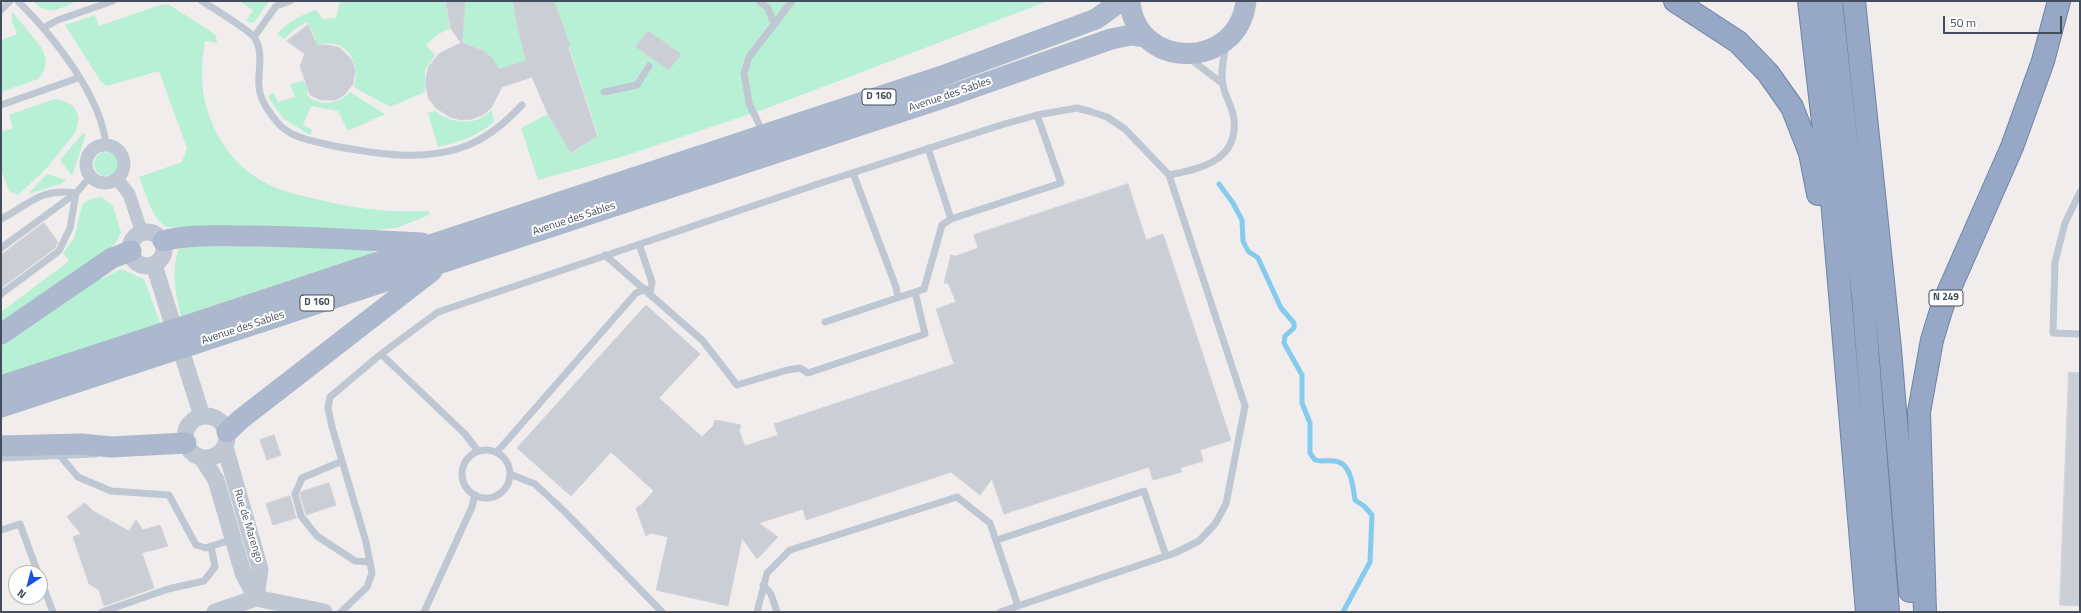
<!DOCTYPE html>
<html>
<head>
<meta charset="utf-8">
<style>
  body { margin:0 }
  #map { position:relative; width:2081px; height:613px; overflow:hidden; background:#f0edec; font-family:"Titillium Web",sans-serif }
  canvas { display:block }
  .frame { position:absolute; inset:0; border:2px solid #444d5b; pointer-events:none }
  .north { position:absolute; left:8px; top:565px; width:40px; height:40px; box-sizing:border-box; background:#fff; border:1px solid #b4b8bd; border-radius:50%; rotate:216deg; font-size:11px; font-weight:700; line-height:16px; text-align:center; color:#444d5b }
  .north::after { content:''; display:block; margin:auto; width:14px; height:18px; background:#1354e3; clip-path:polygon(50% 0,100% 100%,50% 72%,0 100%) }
  .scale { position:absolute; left:1943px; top:16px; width:119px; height:18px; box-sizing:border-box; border:2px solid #444d5b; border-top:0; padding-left:5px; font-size:12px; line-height:14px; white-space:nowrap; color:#444d5b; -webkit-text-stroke:3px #fff; paint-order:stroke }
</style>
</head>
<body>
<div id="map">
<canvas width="2081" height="613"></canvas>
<div class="frame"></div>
<div class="north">N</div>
<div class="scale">50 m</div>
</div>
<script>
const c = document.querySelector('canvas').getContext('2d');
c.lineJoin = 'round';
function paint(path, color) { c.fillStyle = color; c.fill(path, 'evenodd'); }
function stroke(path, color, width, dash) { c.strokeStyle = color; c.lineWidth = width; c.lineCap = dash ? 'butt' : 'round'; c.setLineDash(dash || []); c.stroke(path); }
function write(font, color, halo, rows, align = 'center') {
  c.font = font + ' "Titillium Web",sans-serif'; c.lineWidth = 4; c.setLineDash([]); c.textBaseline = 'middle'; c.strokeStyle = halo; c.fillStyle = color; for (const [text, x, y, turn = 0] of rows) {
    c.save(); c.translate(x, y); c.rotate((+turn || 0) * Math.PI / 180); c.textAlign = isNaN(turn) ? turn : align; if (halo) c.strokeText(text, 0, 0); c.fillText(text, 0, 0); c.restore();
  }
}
paint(new Path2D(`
  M 33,1 L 78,1 C 58,8 50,18 33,1 Z
  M 239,1 L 270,1 C 262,7 260,19 252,23 L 246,21 L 253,10 Z
  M 340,1 L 445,1 L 450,28 L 437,35 L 426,45 L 435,55 L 425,70 L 425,92 L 390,107 L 354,87 C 362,58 343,35 314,46 L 312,43 L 316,39 L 307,22 L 292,31 L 285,39 L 277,34 C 288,22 300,15 316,10 L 323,19 L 336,18 Z
  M 465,1 L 513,1 L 518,29 L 526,61 L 499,69 C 491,54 479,45 461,45 Z
  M 554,1 L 1048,1 L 762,110 L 621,157 L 538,180 L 521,128 L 548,114 L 572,154 L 598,135 Z
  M 168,4 L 216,35 L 217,43 L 205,41 C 204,50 202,59 202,68 C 200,114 224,162 266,183 C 283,192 303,196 321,200 C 357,209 392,213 429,211 L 429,215 L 397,228 L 375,230 L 167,227 C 151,219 146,192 139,177 L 182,162 L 187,148 L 159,71 L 107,86 L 101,82 L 65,25 L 95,15 L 99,26 L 160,5 Z
  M 12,11 L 41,47 C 48,58 47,70 38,79 L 1,92 L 1,40 L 17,34 L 12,22 Z
  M 303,81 L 309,90 L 306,94 C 318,108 339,104 350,92 L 385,114 L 348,131 L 338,111 L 311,106 L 303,125 L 313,130 L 310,135 L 284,119 L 268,97 L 273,92 L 278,102 L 295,97 L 290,84 Z
  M 54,99 C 74,101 84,113 75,133 L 45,170 L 18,195 L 9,191 L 1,169 L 1,132 L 13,128 L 9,115 Z
  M 492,110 L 494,122 C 477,136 460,142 438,147 L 428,113 L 435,111 C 454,125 475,126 492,110 Z
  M 83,133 L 86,134 L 72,176 L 60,160 Z
  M94 164a12 12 0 1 1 24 0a12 12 0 1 1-24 0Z
  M 47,174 L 67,180 L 61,184 L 28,194 Z
  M 102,197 L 113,206 L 121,232 L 115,244 L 1,326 L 1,312 L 69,261 L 63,253 L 74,238 L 82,205 L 90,199 Z
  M 193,246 L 373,248 L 374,253 L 181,316 C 175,293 171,270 179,248 Z
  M 121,269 L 144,279 L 161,325 L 1,376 L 1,343 L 99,277 L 102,279 Z`), '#b8f0d5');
stroke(new Path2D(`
  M 1219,184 L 1233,203 L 1242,220 L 1243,241 L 1248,251 L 1258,258 L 1281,308 L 1294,323 L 1294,328 L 1285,336 L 1284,343 L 1302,375 L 1302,403 L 1310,423 L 1310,453 L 1315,460 C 1321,462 1327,460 1334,461 C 1351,462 1353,486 1355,500 L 1364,506 L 1372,515 L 1370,562 L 1343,612`), '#84cbee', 5);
const building = new Path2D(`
  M 446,1 L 465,1 L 462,43 L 484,51 L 493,59 L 499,69 L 526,61 L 518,29 L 513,1 L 554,1 L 570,46 L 568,47 L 597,136 L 571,153 L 548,114 L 532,77 L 502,87 L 491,108 L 483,115 L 472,119 L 461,120 L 450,117 L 436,108 L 429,99 L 426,88 L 426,77 L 429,66 L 440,53 L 461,43 L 451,29 Z
  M 308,25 L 317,45 L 329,45 L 340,48 L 352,60 L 355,70 L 353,84 L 344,95 L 335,100 L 321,100 L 310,95 L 300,66 L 305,54 L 287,41 Z
  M 648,31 L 681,54 L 669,70 L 636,47 Z
  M 1128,184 L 1146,240 L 1163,234 L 1231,440 L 1200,450 L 1203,461 L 1180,468 L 1182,472 L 1153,480 L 1149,467 L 1004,514 L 992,479 L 980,495 L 951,472 L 806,520 L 803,509 L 759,523 L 778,537 L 757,559 L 742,538 L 728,606 L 656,590 L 668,537 L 651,533 L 646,536 L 636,508 L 641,505 L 654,491 L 611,452 L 571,496 L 517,448 L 646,305 L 700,354 L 659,398 L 702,437 L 713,426 L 715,420 L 741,425 L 739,431 L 745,446 L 778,435 L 774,424 L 954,364 L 936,309 L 956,302 L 948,283 L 944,283 L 951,255 L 956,256 L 978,248 L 974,235 Z
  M 44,223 L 58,242 L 55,248 L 1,288 L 1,255 Z
  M 2069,372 L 2080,373 L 2080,606 L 2060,605 Z
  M 274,435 L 281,455 L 267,460 L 260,440 Z
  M 329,483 L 336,505 L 306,515 L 300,494 L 301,492 Z
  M 290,496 L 296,518 L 273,525 L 266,504 Z
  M 85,503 L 93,511 L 129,531 L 136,520 L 143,530 L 160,525 L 168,546 L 142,553 L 154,588 L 104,606 L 99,590 L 89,584 L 73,537 L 81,534 L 67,517 Z`);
paint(building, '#cbced5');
stroke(building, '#d0d2d9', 1);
const trunk = new Path2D(`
  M 1675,1 L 1738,42 L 1768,73 L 1792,107 L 1810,153 L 1818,194
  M 1809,1 L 1832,200 L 1867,612
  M 1831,1 L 1863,296 L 1888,612
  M 1854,1 L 1890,349 L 1910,591
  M 1925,612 L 1919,412 L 1932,340 L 1943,304 L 2012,147 L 2043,61 L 2059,1`);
stroke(trunk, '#6e83aa', 24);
stroke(new Path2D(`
  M 18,1 C 53,36 100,94 106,144
  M 202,1 C 211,7 249,30 254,37 C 267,56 253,79 262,99 C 265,106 272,116 277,122 C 291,139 314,141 334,146 C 377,154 424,162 466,146 C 487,138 507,121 522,105
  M 759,1 L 768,8 L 772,19 L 776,23
  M 1,10 L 10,1
  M 43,28 L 58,20 L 113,1
  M 254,37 L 276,6 L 290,1
  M 1189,58 L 1223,84
  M 604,92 L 637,85 L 649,66
  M 1,105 L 78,78
  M 763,133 L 749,103 L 744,73 L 749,57 L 792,1
  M 928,148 L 951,219
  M 853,173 L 896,287 L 898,297
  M 1169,175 C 1200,169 1238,161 1234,120 C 1233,107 1225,97 1223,85 C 1220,72 1224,57 1226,44
  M 2080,192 L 2065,223 L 2055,262 L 2053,333 L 2080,334
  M 1,219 C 31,204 39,188 76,193
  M 639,244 L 652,282 L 650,293
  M 1,248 L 76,193 L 91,176
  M 605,255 L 703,341 L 737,385 L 787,370 L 800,368 L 808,373 L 925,334 L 915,292
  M 1,294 L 59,251 L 70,228 L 76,193
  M 825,322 L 924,289 L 942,225 L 951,219 L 1061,183 L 1037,115
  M 381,354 L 465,434 L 478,451
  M462 474a24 24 0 1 1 48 0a24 24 0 1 1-48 0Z
  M 497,452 L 636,293 L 645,289
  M 61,457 L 78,477 L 111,491 L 169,495 L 196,545 L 206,548 L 233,539
  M 1,458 L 95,454
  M 342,461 L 302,478 L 295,494 L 301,516 L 317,536 L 355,561 L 370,562
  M 510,474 L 535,484 L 564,511 L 662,612
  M 1,530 L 20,524 L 38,573
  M 997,540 L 1144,491 L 1166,556
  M 40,578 L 53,612
  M 763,585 L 771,594 L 777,612
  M 102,612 L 168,589 L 204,581 L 215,567 L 211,546
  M 341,612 L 367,587 L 372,573 L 366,542 L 332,427 L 328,408 L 330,397 L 381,354 L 438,312 L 821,183 L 1001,125 L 1037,115 L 1077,108 L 1092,112 L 1107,117 L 1125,129 L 1169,175 L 1245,406 L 1226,504 L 1215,524 L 1199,541 L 1175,553 L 1000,612
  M 424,612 L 472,507 L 475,495
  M 757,612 L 767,573 L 790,550 L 957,497 L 990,523 L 1018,606`), '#bfc7d3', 7);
stroke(new Path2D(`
  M86 164a19 19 0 1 1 38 0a19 19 0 1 1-38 0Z
  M 117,179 L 129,194 L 142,233`), '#bfc7d3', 13);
stroke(new Path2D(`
  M130 249a17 17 0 1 1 34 0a17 17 0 1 1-34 0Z
  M 154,265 L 202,416
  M185 437a21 21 0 1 1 42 0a21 21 0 1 1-42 0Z
  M 225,447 L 260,569 L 256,598
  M 202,458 L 216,480 L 243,573 L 256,598
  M 215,612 L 256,598 L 324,612`), '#bfc7d3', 17);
stroke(new Path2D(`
  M 1130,1 C 1135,70 1238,72 1246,1
  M 163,241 C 188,234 215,236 242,236 C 302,236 362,240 422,243
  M 185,326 L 942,76 L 1096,19 L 1121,1
  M 1,334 L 112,258 L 131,251
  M 191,345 L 949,96 L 1111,39 L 1131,35 L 1146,37
  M 1,386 L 163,333
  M 1,407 L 169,352
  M 227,432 L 241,419 L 432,271
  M 1,446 L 81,444 L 111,447 L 186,443`), '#abb8cd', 21);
stroke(trunk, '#96a8c6', 22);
stroke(new Path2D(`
  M 163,333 L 185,326
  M 169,352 L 191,345`), '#abb8cd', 21);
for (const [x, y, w] of [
  [879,97,34],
  [1946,298,34],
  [317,303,34]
]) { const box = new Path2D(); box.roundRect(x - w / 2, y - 8, w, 16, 3); c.fillStyle = '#fff'; c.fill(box); stroke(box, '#444d5b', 1); }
write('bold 10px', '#444d5b', null, [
  ["D 160",879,97],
  ["N 249",1946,298],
  ["D 160",317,303]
]);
write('11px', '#444d5b', '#fff', [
  ["Avenue des Sables",950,95,-19],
  ["Avenue des Sables",574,219,-18],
  ["Avenue des Sables",243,328,-18],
  ["Rue de Marengo",248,526,73]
]);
</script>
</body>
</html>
